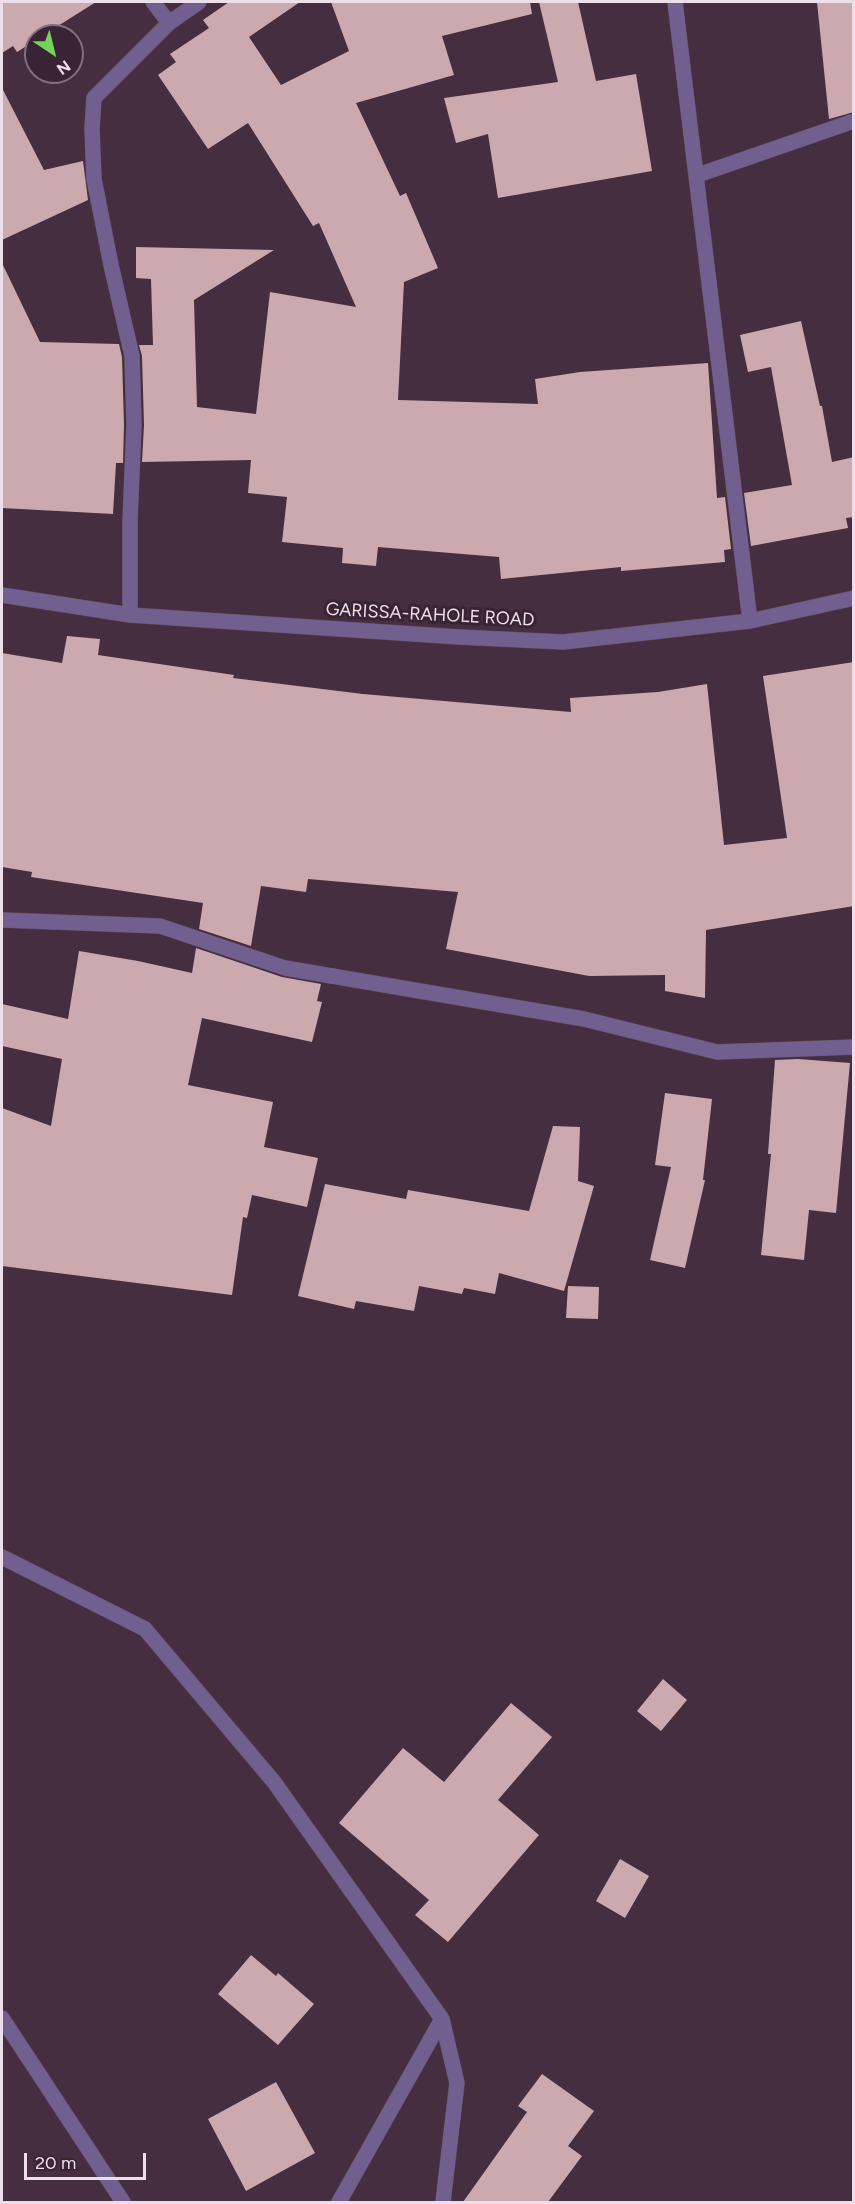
<!DOCTYPE html>
<html>
<head>
<meta charset="utf-8">
<style>
  body { margin:0 }
  #map { position:relative; width:855px; height:2204px; overflow:hidden; background:#442e40; font-family:Figtree,sans-serif }
  canvas { display:block }
  .frame { position:absolute; inset:0; border:3px solid #eddfe9; pointer-events:none }
  .north { position:absolute; left:24px; top:24px; width:60px; height:60px; box-sizing:border-box; background:#392435; border:2px solid #816f7d; border-radius:50%; rotate:145deg; font-size:16px; font-weight:700; line-height:24px; text-align:center; color:#eddfe9 }
  .north::after { content:''; display:block; margin:auto; width:21px; height:27px; background:#75d25b; clip-path:polygon(50% 0,100% 100%,50% 72%,0 100%) }
  .scale { position:absolute; left:24px; top:2153px; width:122px; height:27px; box-sizing:border-box; border:3px solid #eddfe9; border-top:0; padding-left:8px; font-size:18px; line-height:21px; white-space:nowrap; color:#eddfe9; -webkit-text-stroke:4px #392435; paint-order:stroke }
</style>
</head>
<body>
<div id="map">
<canvas width="855" height="2204"></canvas>
<div class="frame"></div>
<div class="north">N</div>
<div class="scale">20 m</div>
</div>
<script>
const c = document.querySelector('canvas').getContext('2d');
c.lineJoin = 'round';
function paint(path, color) { c.fillStyle = color; c.fill(path, 'evenodd'); }
function stroke(path, color, width, dash) { c.strokeStyle = color; c.lineWidth = width; c.lineCap = dash ? 'butt' : 'round'; c.setLineDash(dash || []); c.stroke(path); }
function write(font, color, halo, rows, align = 'center') {
  c.font = font + ' Figtree,sans-serif'; c.lineWidth = 6; c.setLineDash([]); c.textBaseline = 'middle'; c.strokeStyle = halo; c.fillStyle = color; for (const [text, x, y, turn = 0] of rows) {
    c.save(); c.translate(x, y); c.rotate((+turn || 0) * Math.PI / 180); c.textAlign = isNaN(turn) ? turn : align; if (halo) c.strokeText(text, 0, 0); c.fillText(text, 0, 0); c.restore();
  }
}
paint(new Path2D(`
  M 2,2 L 96,2 L 42,36 L 36,36 L 36,40 L 17,52 L 13,46 L 2,53 Z
  M 229,2 L 300,2 L 249,37 L 281,85 L 349,51 L 331,2 L 530,2 L 532,14 L 442,36 L 454,75 L 356,103 L 400,196 L 406,193 L 438,268 L 404,282 L 398,400 L 538,404 L 535,379 L 580,372 L 708,363 L 717,498 L 725,497 L 731,549 L 724,550 L 725,562 L 621,571 L 621,567 L 501,579 L 499,557 L 378,547 L 376,566 L 342,563 L 343,548 L 282,542 L 287,497 L 248,493 L 251,460 L 142,462 L 144,425 L 142,356 L 139,345 L 153,345 L 151,279 L 136,278 L 136,247 L 274,250 L 194,300 L 197,407 L 256,414 L 270,292 L 356,307 L 319,223 L 313,226 L 248,123 L 208,149 L 158,75 L 176,62 L 170,54 L 209,28 L 203,20 Z
  M 539,2 L 578,2 L 596,81 L 636,74 L 652,171 L 498,198 L 488,134 L 456,143 L 444,98 L 558,82 Z
  M 817,2 L 854,2 L 854,112 L 829,119 Z
  M 2,88 L 44,170 L 83,161 L 88,200 L 2,240 Z
  M 2,263 L 40,342 L 119,344 L 122,357 L 124,425 L 123,463 L 116,463 L 113,514 L 2,508 Z
  M 801,321 L 820,406 L 822,406 L 832,462 L 854,457 L 854,517 L 846,518 L 848,528 L 751,546 L 744,493 L 792,485 L 771,367 L 748,372 L 740,335 Z
  M 67,636 L 100,639 L 98,655 L 234,675 L 233,678 L 363,694 L 571,712 L 570,698 L 658,692 L 707,684 L 724,845 L 787,838 L 763,676 L 854,662 L 854,906 L 706,930 L 705,998 L 665,991 L 665,975 L 589,976 L 446,949 L 458,892 L 308,879 L 306,892 L 261,886 L 251,946 L 199,929 L 203,903 L 31,877 L 32,872 L 2,867 L 2,653 L 62,663 Z
  M 196,948 L 282,977 L 321,984 L 317,1001 L 322,1002 L 312,1042 L 202,1018 L 188,1085 L 273,1102 L 264,1147 L 318,1158 L 307,1207 L 252,1195 L 247,1218 L 243,1217 L 232,1295 L 2,1266 L 2,1108 L 51,1126 L 62,1059 L 2,1046 L 2,1004 L 68,1019 L 79,951 L 138,961 L 192,973 Z
  M 798,1059 L 850,1063 L 836,1213 L 809,1210 L 804,1260 L 761,1255 L 771,1154 L 768,1154 L 775,1060 Z
  M 665,1093 L 712,1099 L 703,1180 L 705,1180 L 685,1268 L 650,1260 L 671,1167 L 655,1165 Z
  M 553,1126 L 580,1127 L 578,1181 L 594,1186 L 564,1291 L 499,1273 L 495,1294 L 464,1288 L 462,1294 L 419,1286 L 414,1311 L 356,1301 L 354,1309 L 298,1296 L 325,1184 L 406,1199 L 408,1190 L 529,1211 Z
  M 568,1286 L 599,1287 L 598,1319 L 566,1318 Z
  M 663,1679 L 687,1700 L 661,1731 L 637,1711 Z
  M 511,1703 L 552,1737 L 498,1800 L 539,1835 L 448,1942 L 415,1915 L 429,1900 L 339,1823 L 403,1748 L 444,1782 Z
  M 620,1859 L 649,1876 L 625,1918 L 596,1901 Z
  M 251,1955 L 276,1976 L 278,1973 L 314,2004 L 278,2045 L 218,1994 Z
  M 542,2074 L 594,2111 L 568,2146 L 582,2156 L 548,2202 L 463,2202 L 527,2112 L 518,2106 Z
  M 276,2082 L 315,2153 L 246,2191 L 208,2119 Z`), '#cca9af');
const street = new Path2D(`
  M 153,2 L 169,23
  M 675,2 L 750,621
  M 698,175 L 854,121
  M 2,595 L 130,615 L 459,637 L 563,642 L 750,621 L 854,598
  M 130,615 L 130,521 L 134,425 L 132,356 L 111,265 L 94,179 L 92,129 L 94,98 L 169,23 L 199,2
  M 2,920 L 160,926 L 285,968 L 584,1019 L 717,1052 L 854,1047
  M 2,1557 L 145,1629 L 274,1782 L 442,2019 L 457,2083 L 443,2202
  M 2,2018 L 123,2202
  M 339,2202 L 442,2019`);
stroke(street, '#5f4a5b', 16);
stroke(street, '#71608f', 15);
write('18px', '#eddfe9', '#392435', [
  ["GARISSA-RAHOLE ROAD",430,615,3]
]);
</script>
</body>
</html>
